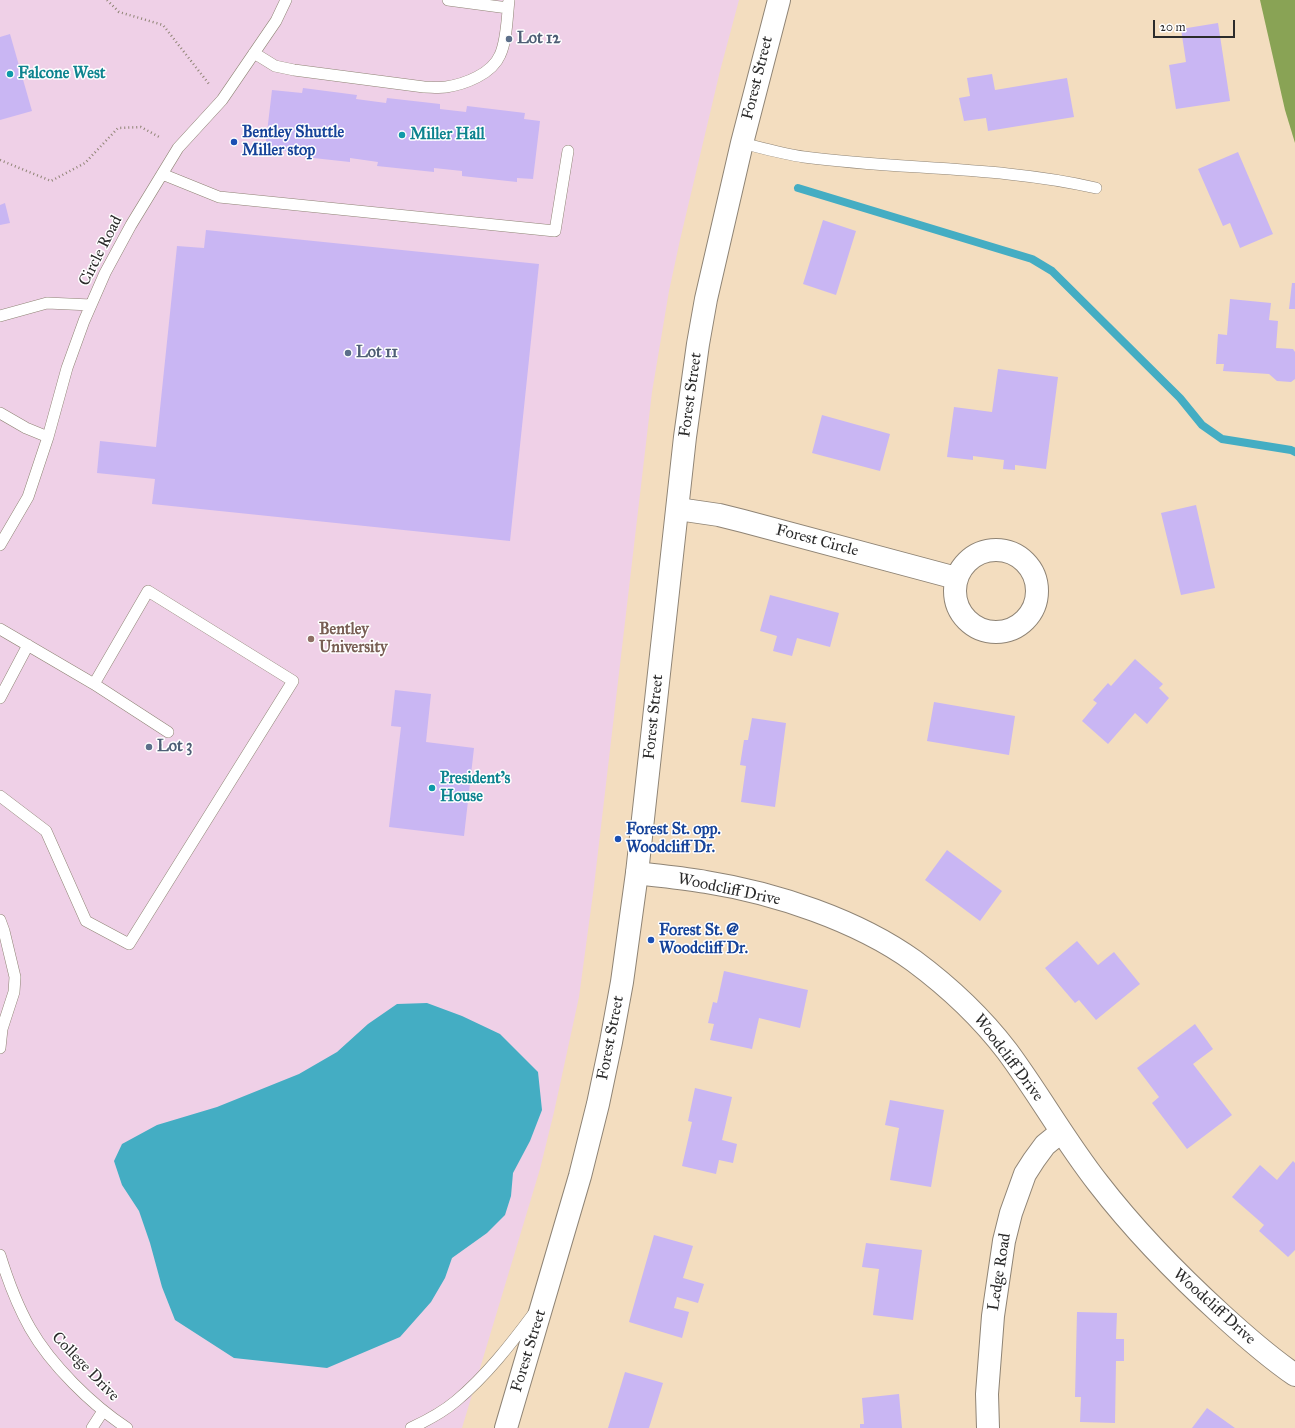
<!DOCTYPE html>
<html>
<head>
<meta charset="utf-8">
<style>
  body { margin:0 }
  #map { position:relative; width:1295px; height:1428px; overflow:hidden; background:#f3ddbf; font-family:"IM FELL Great Primer",serif }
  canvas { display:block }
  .scale { position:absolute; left:1153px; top:20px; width:82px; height:18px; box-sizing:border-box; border:2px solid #2b2b2b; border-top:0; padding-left:5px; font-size:12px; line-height:14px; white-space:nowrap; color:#2b2b2b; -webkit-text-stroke:3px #fff; paint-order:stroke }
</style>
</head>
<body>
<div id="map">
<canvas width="1295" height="1428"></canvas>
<div class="scale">20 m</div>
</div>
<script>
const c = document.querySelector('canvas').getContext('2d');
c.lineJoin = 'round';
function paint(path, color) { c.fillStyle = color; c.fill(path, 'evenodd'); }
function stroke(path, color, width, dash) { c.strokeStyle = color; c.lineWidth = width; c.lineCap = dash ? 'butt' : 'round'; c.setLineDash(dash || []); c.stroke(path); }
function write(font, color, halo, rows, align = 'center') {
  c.font = font + ' "IM FELL Great Primer",serif'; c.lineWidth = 3; c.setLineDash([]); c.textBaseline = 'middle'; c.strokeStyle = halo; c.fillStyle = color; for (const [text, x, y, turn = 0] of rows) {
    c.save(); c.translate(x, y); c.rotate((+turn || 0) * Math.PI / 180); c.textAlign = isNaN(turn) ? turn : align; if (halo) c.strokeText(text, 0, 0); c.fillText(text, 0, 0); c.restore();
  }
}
paint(new Path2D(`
  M 0,0 L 739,0 L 720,71 L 680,240 L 669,291 L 652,392 L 594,886 L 579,997 L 554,1112 L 540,1169 L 462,1428 L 0,1428 Z`), '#efd0e7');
paint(new Path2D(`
  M 1260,0 L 1295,0 L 1295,143 L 1285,110 Z`), '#89a355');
paint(new Path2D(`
  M 427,1003 L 462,1016 L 500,1034 L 538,1072 L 542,1110 L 530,1141 L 513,1173 L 511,1196 L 505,1215 L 487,1233 L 452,1258 L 445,1278 L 431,1302 L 400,1337 L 327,1368 L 234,1358 L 175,1320 L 162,1287 L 150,1243 L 139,1211 L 122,1185 L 114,1161 L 122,1144 L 157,1125 L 217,1107 L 299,1074 L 337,1052 L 368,1024 L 397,1004 Z`), '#44adc3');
stroke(new Path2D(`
  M 798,188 L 1032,259 L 1052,271 L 1180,398 L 1202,425 L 1222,439 L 1291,450 L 1295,452`), '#44adc3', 8);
paint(new Path2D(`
  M 1218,23 L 1230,101 L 1176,109 L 1169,65 L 1186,62 L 1181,29 Z
  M 10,34 L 32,111 L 0,120 L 0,37 Z
  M 992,74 L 995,90 L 1067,78 L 1074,117 L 988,131 L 986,118 L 964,121 L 959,98 L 970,96 L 967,78 Z
  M 303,88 L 357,95 L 356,99 L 386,103 L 387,98 L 440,104 L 440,109 L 466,112 L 467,106 L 525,113 L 524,119 L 540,121 L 533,179 L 517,178 L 517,182 L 462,176 L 462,171 L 434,168 L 434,172 L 377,166 L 378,162 L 350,158 L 350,162 L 295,156 L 295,152 L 265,149 L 272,90 L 302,93 Z
  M 1238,152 L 1273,234 L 1240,248 L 1230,223 L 1223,226 L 1198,169 Z
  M 5,203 L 10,223 L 0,225 L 0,205 Z
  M 823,220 L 856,231 L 836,295 L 803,284 Z
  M 206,230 L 539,264 L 510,541 L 152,504 L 155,479 L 97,473 L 100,441 L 156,447 L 177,246 L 204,248 Z
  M 1292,283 L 1295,283 L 1295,309 L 1289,309 Z
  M 1230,299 L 1271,303 L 1269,320 L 1278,321 L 1276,348 L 1293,349 L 1295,352 L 1295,379 L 1291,382 L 1277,381 L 1269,374 L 1223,371 L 1224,364 L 1216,364 L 1218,334 L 1227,335 Z
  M 998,369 L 1058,377 L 1046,469 L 1015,465 L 1015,470 L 1003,469 L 1004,460 L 973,456 L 973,460 L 947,457 L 954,407 L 992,412 Z
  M 822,415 L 890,434 L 880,471 L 812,453 Z
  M 1196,505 L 1215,588 L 1181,595 L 1161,513 Z
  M 770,595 L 839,613 L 830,647 L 797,638 L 792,656 L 773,651 L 777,636 L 760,631 Z
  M 1135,659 L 1163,684 L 1159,688 L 1169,698 L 1147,724 L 1135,713 L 1108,744 L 1082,721 L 1097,703 L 1093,700 L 1108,683 L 1111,686 Z
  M 395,690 L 431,694 L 426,742 L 474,748 L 464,836 L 389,827 L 401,727 L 391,726 Z
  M 934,702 L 1015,716 L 1009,755 L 927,741 Z
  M 752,718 L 786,723 L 775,807 L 741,802 L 746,766 L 740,765 L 744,740 L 748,740 Z
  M 947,850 L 1002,891 L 980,921 L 925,880 Z
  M 1077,941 L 1098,965 L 1114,952 L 1140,984 L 1096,1020 L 1079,1000 L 1075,1003 L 1045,968 Z
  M 724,971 L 808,990 L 800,1028 L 759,1018 L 752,1049 L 710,1040 L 714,1024 L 708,1023 L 713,1002 L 717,1003 Z
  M 1195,1024 L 1213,1049 L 1193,1064 L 1232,1115 L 1187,1149 L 1152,1103 L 1159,1097 L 1137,1068 Z
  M 695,1088 L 732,1097 L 722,1140 L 737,1144 L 733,1163 L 719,1160 L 716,1174 L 682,1166 L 692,1122 L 688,1121 Z
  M 890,1100 L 944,1110 L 931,1187 L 890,1180 L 899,1128 L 885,1125 Z
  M 1293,1161 L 1295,1163 L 1295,1250 L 1288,1257 L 1259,1231 L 1264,1225 L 1232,1197 L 1260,1165 L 1277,1180 Z
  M 654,1235 L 693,1246 L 683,1278 L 704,1284 L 698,1303 L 677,1297 L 674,1308 L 689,1312 L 682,1338 L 629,1322 Z
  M 866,1243 L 922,1250 L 913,1320 L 873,1315 L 879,1269 L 862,1267 Z
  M 1077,1312 L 1117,1313 L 1116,1339 L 1124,1339 L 1124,1361 L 1116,1361 L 1115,1423 L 1080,1422 L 1081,1397 L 1075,1397 Z
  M 625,1372 L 663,1383 L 649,1428 L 608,1428 Z
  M 899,1394 L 902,1428 L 860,1428 L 860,1424 L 864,1424 L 862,1398 Z
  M 1207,1408 L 1235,1428 L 1192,1428 Z`), '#c9b6f3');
const service = new Path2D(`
  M 448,0 L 508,8
  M 254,53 L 275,66 L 294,70 L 424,87 C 431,87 439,88 446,87 C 465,84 492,74 500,55 C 507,40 507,17 509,0
  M 742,143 C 762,148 783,154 804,157 C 901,170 1000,166 1096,188
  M 162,174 L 219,197 L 555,231 L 568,151
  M 0,316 L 47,303 L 91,305
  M 0,413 L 26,428 L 48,437
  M 0,545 L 28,497 L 48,437 L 67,368 L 84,321 L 105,273 L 131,225 L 178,148 L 222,100 L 276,21 L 286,0
  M 0,629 L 94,684 L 148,591 L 293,681 L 129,944 L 86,921 L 46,831 L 0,796
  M 94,684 L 168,732
  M 0,698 L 28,645
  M 0,920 L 4,931 L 15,977 L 14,992 L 2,1029 L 0,1048
  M 0,1255 C 8,1281 17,1305 30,1328 C 51,1365 92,1405 127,1428
  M 92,1428 L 103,1411
  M 411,1428 C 426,1421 443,1412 456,1401 C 486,1376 511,1344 534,1313`);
const minor = new Path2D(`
  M 678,509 L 719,515 L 743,521 L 956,578
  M955 591a41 41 0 1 1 82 0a41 41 0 1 1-82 0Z
  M 637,873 C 660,876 683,878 706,882 C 775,893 857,920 914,961 C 949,987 981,1017 1007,1051 C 1039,1094 1065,1141 1098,1183 C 1135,1231 1177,1274 1222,1315 C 1245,1336 1269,1357 1295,1375
  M 988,1428 L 987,1394 L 993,1316 L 1004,1241 L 1011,1213 L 1025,1174 L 1034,1160 L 1045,1145 L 1061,1132`);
const tertiary = new Path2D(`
  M 506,1428 L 580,1176 L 598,1104 L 611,1042 L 622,982 L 637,873 L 685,437 L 698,344 L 706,299 L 742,143 L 779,0`);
stroke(service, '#8f8475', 12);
stroke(minor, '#8f8475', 24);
stroke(tertiary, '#8f8475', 24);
stroke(new Path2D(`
  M 107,0 L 119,12 L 163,25 L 209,84
  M 0,160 L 51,181 L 85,163 L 118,128 L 141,127 L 161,138`), '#8f8475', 2.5, [1, 3]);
stroke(service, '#fff', 11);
stroke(minor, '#fff', 22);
stroke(tertiary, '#fff', 22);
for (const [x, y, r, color] of [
  [509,39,4,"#5c6f8a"],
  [10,74,4,"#0f9aa8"],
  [402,135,4,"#0f9aa8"],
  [234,142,4,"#1a4fb4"],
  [348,353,4,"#5c6f8a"],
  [311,639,4,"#8d6e63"],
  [149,747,4,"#5c6f8a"],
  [432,788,4,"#0f9aa8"],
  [618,839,4,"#1a4fb4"],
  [651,940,4,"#1a4fb4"]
]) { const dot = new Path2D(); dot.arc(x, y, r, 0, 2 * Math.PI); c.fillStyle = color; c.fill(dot); stroke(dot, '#fff', 1.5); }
write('bold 16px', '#4e5e75', '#fff', [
  ["Lot 12",517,39],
  ["Lot 11",356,353],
  ["Lot 3",157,747]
], 'left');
write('bold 16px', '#0d838f', '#fff', [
  ["Falcone West",18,74],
  ["Miller Hall",410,135],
  ["President's",440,779],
  ["House",440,797]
], 'left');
write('16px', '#2b2b2b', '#fff', [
  ["Forest Street",758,78,-76],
  ["Circle Road",101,251,-63],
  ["Forest Street",691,395,-82],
  ["Forest Circle",817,541,15],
  ["Forest Street",654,717,-84],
  ["Woodcliff Drive",729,890,12],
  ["Forest Street",611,1038,-79],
  ["Woodcliff Drive",1008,1058,53],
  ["Ledge Road",1000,1272,-81],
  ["Woodcliff Drive",1214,1307,42],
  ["Forest Street",529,1351,-73],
  ["College Drive",85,1367,46]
]);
write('bold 16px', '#164399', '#fff', [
  ["Bentley Shuttle",242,133],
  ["Miller stop",242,151],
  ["Forest St. opp.",626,830],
  ["Woodcliff Dr.",626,848],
  ["Forest St. @",659,931],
  ["Woodcliff Dr.",659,949]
], 'left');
write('bold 16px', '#785e54', '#fff', [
  ["Bentley",319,630],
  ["University",319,648]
], 'left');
</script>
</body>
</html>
